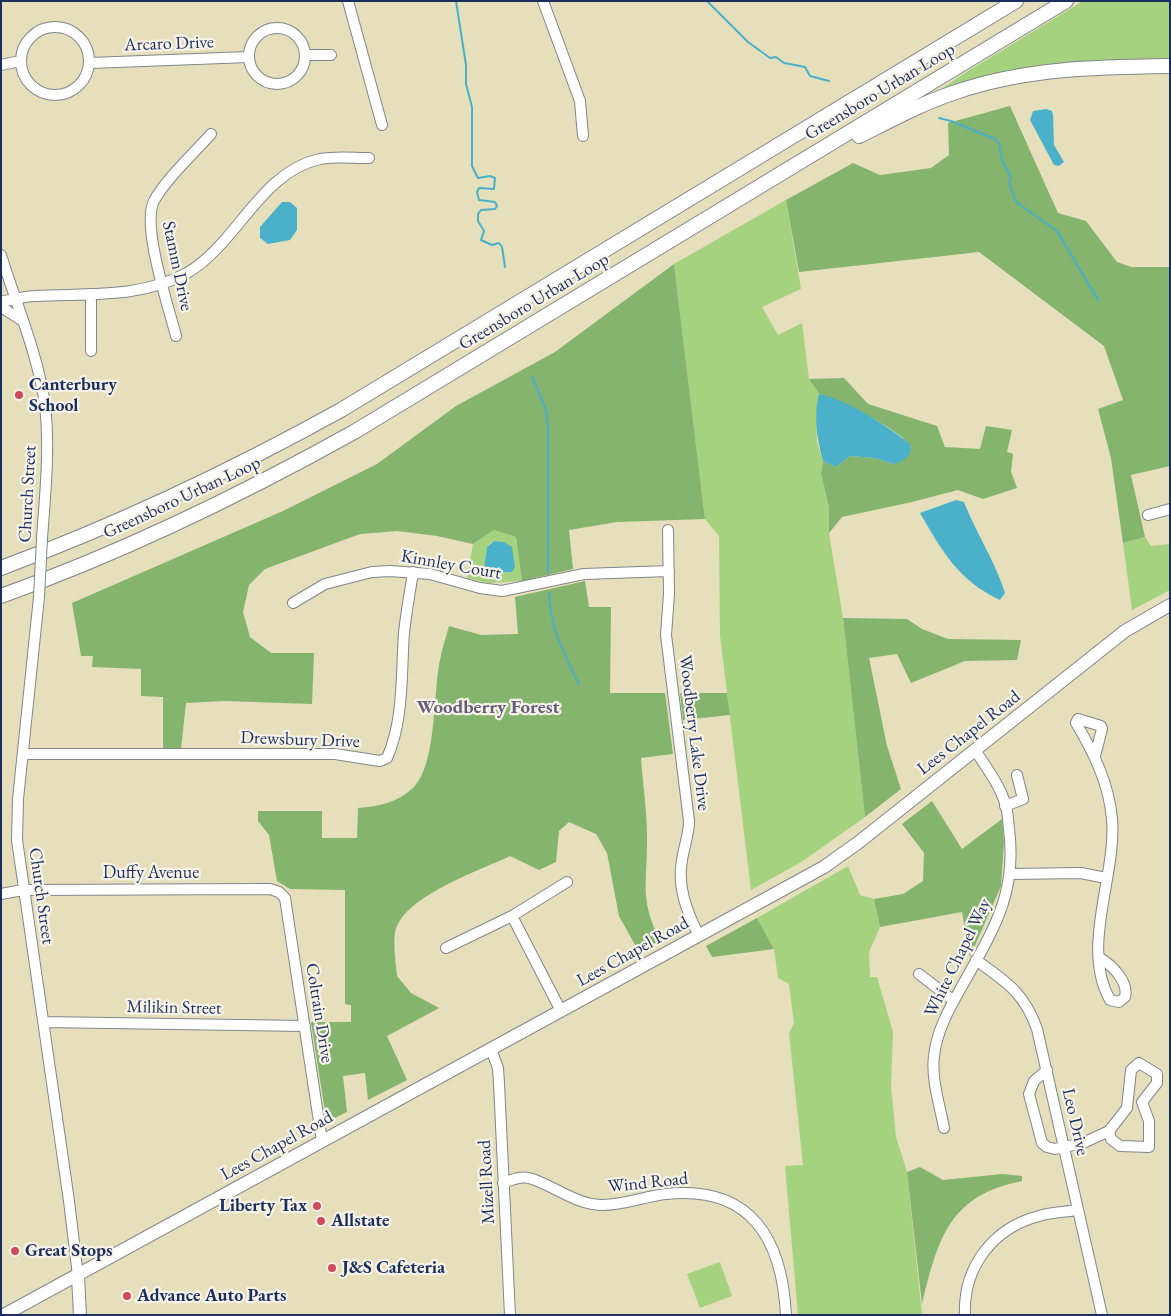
<!DOCTYPE html>
<html>
<head>
<meta charset="utf-8">
<style>
  body { margin:0 }
  #map { position:relative; width:1171px; height:1316px; overflow:hidden; background:#e5dfbb; font-family:"EB Garamond",serif }
  canvas { display:block }
  .frame { position:absolute; inset:0; border:2px solid #1b2f5e; pointer-events:none }
</style>
</head>
<body>
<div id="map">
<canvas width="1171" height="1316"></canvas>
<div class="frame"></div>
</div>
<script>
const c = document.querySelector('canvas').getContext('2d');
c.lineJoin = 'round';
function paint(path, color) { c.fillStyle = color; c.fill(path, 'evenodd'); }
function stroke(path, color, width, dash) { c.strokeStyle = color; c.lineWidth = width; c.lineCap = dash ? 'butt' : 'round'; c.setLineDash(dash || []); c.stroke(path); }
function write(font, color, halo, rows, align = 'center') {
  c.font = font + ' "EB Garamond",serif'; c.lineWidth = 4.5; c.setLineDash([]); c.textBaseline = 'middle'; c.strokeStyle = halo; c.fillStyle = color; for (const [text, x, y, turn = 0] of rows) {
    c.save(); c.translate(x, y); c.rotate((+turn || 0) * Math.PI / 180); c.textAlign = isNaN(turn) ? turn : align; if (halo) c.strokeText(text, 0, 0); c.fillText(text, 0, 0); c.restore();
  }
}
paint(new Path2D(`
  M 1083,1 L 1170,1 L 1170,61 L 945,92 L 943,88 L 960,76 Z
  M 786,200 L 801,289 L 762,307 L 778,335 L 802,323 L 809,379 L 819,394 L 816,417 L 817,442 L 823,461 L 821,473 L 829,508 L 829,533 L 843,618 L 865,817 L 803,861 L 751,890 L 720,635 L 719,536 L 705,519 L 674,264 Z
  M 494,530 L 516,537 L 522,581 L 489,583 L 467,578 L 473,544 ZM 494,541 L 504,542 L 508,573 L 489,572 L 484,568 L 489,544 Z
  M 1145,537 L 1151,546 L 1169,544 L 1170,590 L 1132,610 L 1123,543 Z
  M 848,866 L 860,895 L 874,899 L 880,927 L 869,952 L 870,977 L 877,977 L 893,1032 L 891,1086 L 896,1137 L 907,1172 L 922,1315 L 798,1315 L 785,1166 L 803,1165 L 789,1033 L 794,1023 L 789,984 L 778,978 L 774,949 L 757,918 Z
  M 720,1262 L 732,1296 L 700,1308 L 687,1274 Z`), '#a5d27f');
paint(new Path2D(`
  M 1010,106 L 1058,213 L 1086,221 L 1117,262 L 1131,267 L 1170,267 L 1170,466 L 1131,475 L 1145,537 L 1123,543 L 1111,458 L 1098,409 L 1123,400 L 1104,346 L 979,252 L 799,272 L 786,200 L 853,163 L 880,175 L 931,168 L 949,155 L 948,123 Z
  M 674,264 L 705,519 L 617,522 L 569,530 L 573,569 L 522,581 L 516,537 L 494,530 L 473,544 L 437,536 L 397,531 L 360,534 L 265,569 L 249,585 L 243,612 L 250,637 L 271,653 L 314,653 L 312,704 L 224,701 L 186,703 L 181,749 L 163,749 L 163,697 L 141,696 L 141,669 L 92,667 L 93,656 L 81,656 L 72,603 L 283,511 L 377,464 L 456,406 L 555,352 Z
  M 844,378 L 868,404 L 937,426 L 945,447 L 980,449 L 986,426 L 1012,430 L 1007,452 L 1013,454 L 1011,472 L 1017,488 L 983,499 L 958,490 L 912,502 L 842,517 L 829,533 L 829,508 L 821,473 L 823,461 L 836,467 L 850,456 L 874,458 L 894,464 L 911,447 C 903,431 837,398 819,394 L 809,379 Z
  M 585,581 L 589,607 L 611,607 L 610,693 L 665,693 L 673,754 L 641,758 C 643,787 648,818 647,847 C 646,889 641,901 660,941 L 639,952 L 619,916 L 607,853 L 596,834 L 569,822 L 559,831 L 556,862 L 539,870 L 510,856 C 479,871 401,897 395,933 C 393,947 396,963 397,976 L 411,993 L 439,1008 L 387,1036 L 407,1080 L 368,1100 L 365,1073 L 343,1076 L 347,1112 L 331,1120 L 326,1118 L 311,1022 L 351,1022 L 351,1005 L 345,1004 L 345,890 L 290,889 L 277,881 L 269,835 L 258,821 L 258,811 L 322,811 L 322,838 L 357,838 L 358,808 C 380,806 397,803 414,787 C 437,763 433,692 440,660 C 442,649 446,637 449,626 L 481,635 L 518,634 L 515,597 Z
  M 843,618 L 907,619 L 922,629 L 948,639 L 1021,640 L 1017,660 L 965,661 L 911,683 L 897,654 L 869,658 L 887,746 L 901,789 L 865,817 Z
  M 680,693 L 727,693 L 730,715 L 683,720 Z
  M 932,801 L 962,849 L 1002,819 L 1004,843 L 1001,886 L 970,957 L 962,912 L 880,927 L 874,899 L 903,894 L 923,881 L 924,853 L 902,824 Z
  M 757,918 L 774,949 L 712,957 L 706,946 Z
  M 920,1167 L 943,1180 L 1002,1174 L 1022,1176 L 1022,1181 C 949,1195 938,1239 922,1304 L 907,1172 Z`), '#84b46e');
paint(new Path2D(`
  M 1046,109 L 1052,111 L 1053,115 L 1054,145 L 1064,162 L 1059,166 L 1054,165 L 1030,120 L 1033,111 Z
  M 282,202 L 290,202 L 297,208 L 297,230 L 290,240 L 268,244 L 260,238 L 260,227 Z
  M 819,394 C 848,400 886,425 910,444 C 913,455 904,461 894,464 L 874,458 L 850,456 L 836,467 L 823,461 C 817,439 813,417 819,394 Z
  M 956,500 L 964,502 C 976,533 995,561 1005,593 L 1000,600 C 959,581 942,551 920,513 Z
  M 494,541 L 504,542 L 512,547 L 515,567 L 512,572 L 498,573 L 484,568 L 487,547 Z`), '#4bb1ca');
stroke(new Path2D(`
  M 456,1 L 466,65 L 466,84 L 472,107 L 472,166 L 478,178 L 490,176 L 495,178 L 494,189 L 479,188 L 477,192 L 479,200 L 495,202 L 497,206 L 495,209 L 481,210 L 478,214 L 478,221 L 484,231 L 481,240 L 492,245 L 499,243 L 502,247 L 505,267
  M 707,1 L 748,42 L 770,58 L 776,57 L 784,63 L 805,67 L 810,76 L 829,81
  M 939,118 L 951,121 L 995,139 L 999,144 L 1002,160 L 1011,177 L 1009,182 L 1016,202 L 1057,231 L 1098,300
  M 532,376 L 546,410 L 548,425 L 548,573
  M 549,593 C 550,628 564,654 579,684`), '#4bb1ca', 2);
const minor = new Path2D(`
  M 348,1 L 382,125
  M 543,1 L 580,101 L 583,136
  M21 61a34 34 0 1 1 68 0a34 34 0 1 1-68 0Z
  M249 56a28 28 0 1 1 56 0a28 28 0 1 1-56 0Z
  M 305,55 L 331,55
  M 90,63 L 249,57
  M 1,65 L 20,61
  M 1,255 C 16,304 38,354 45,405 C 50,450 45,495 42,539
  M 91,294 L 91,351
  M 1,301 C 13,301 23,296 35,296 C 87,293 139,299 187,273 C 238,243 260,172 320,159 C 336,156 353,158 369,158
  M 1,307 L 23,321
  M 176,336 C 169,308 141,225 154,201 C 165,180 194,153 211,134
  M 1148,515 L 1170,509
  M 668,530 L 669,594 L 666,635 L 689,821 C 689,835 684,846 682,860 C 677,887 687,912 699,936
  M 39,597 L 18,799 L 17,840 L 69,1201 L 78,1276
  M 293,603 L 325,584 L 372,572 L 390,571 L 430,574 L 480,588 L 502,591 L 584,574 L 669,571
  M 23,754 L 335,754 L 380,761 L 387,758 C 404,720 401,674 404,633 C 406,613 410,592 413,572
  M 1095,756 L 1102,729 L 1101,726 L 1078,719 L 1076,723 C 1094,753 1109,784 1112,819 C 1117,875 1080,947 1110,1000 L 1119,1002 L 1125,997 C 1129,982 1112,965 1100,958
  M 1005,806 L 1023,799 L 1017,775
  M 1010,874 L 1081,873 L 1106,878
  M 1,894 L 23,890 L 270,889 L 279,892 L 285,898 L 322,1141
  M 512,916 L 561,1011
  M 446,948 L 512,916 L 567,882
  M 976,960 C 1006,982 1024,992 1037,1029 L 1102,1315
  M 919,974 L 954,1001
  M 43,1022 L 305,1026
  M 491,1049 L 498,1068 L 499,1083 L 510,1315
  M 1047,1070 L 1034,1081 L 1029,1094 L 1042,1143 L 1047,1147 L 1055,1149 L 1083,1143 L 1109,1131 L 1127,1108 L 1131,1070 L 1139,1063 L 1157,1074 L 1157,1083 L 1142,1102 L 1149,1121 L 1149,1147 L 1120,1146 L 1111,1139 L 1109,1131
  M 944,1128 C 940,1106 931,1079 934,1056 C 937,1028 952,1004 966,979 C 995,927 1017,892 1009,829 C 1008,821 1008,811 1005,803 C 999,784 986,767 975,750
  M 503,1183 C 511,1180 520,1176 529,1178 C 554,1185 575,1205 603,1205 C 624,1205 646,1196 666,1194 C 751,1185 782,1239 786,1315
  M 965,1315 C 963,1267 993,1228 1039,1216 C 1051,1212 1065,1212 1077,1210`);
const major = new Path2D(`
  M 78,1276 L 80,1315
  M 4,1315 L 824,867 L 859,842 L 1125,631 L 1170,605`);
const highway = new Path2D(`
  M 859,136 C 891,120 922,103 956,92 C 1026,68 1097,67 1170,66
  M 1,568 C 119,524 231,471 341,410 L 1016,1
  M 1,596 C 124,552 241,495 354,432 L 1066,1`);
stroke(minor, '#80878c', 12);
stroke(major, '#80878c', 14);
stroke(highway, '#80878c', 16);
stroke(minor, '#fff', 10);
stroke(major, '#fff', 12);
stroke(highway, '#fff', 14);
const minorBridge = new Path2D(`
  M 39,597 L 42,539`);
stroke(minorBridge, '#80878c', 12, []);
stroke(minorBridge, '#fff', 10);
for (const [x, y, r, color] of [
  [19,395,5,"#d1495b"],
  [317,1206,5,"#d1495b"],
  [321,1221,5,"#d1495b"],
  [15,1251,5,"#d1495b"],
  [332,1268,5,"#d1495b"],
  [127,1296,5,"#d1495b"]
]) { const dot = new Path2D(); dot.arc(x, y, r, 0, 2 * Math.PI); c.fillStyle = color; c.fill(dot); stroke(dot, '#f7f3e8', 2); }
write('18px', '#1b2f5e', '#f7f3e8', [
  ["Arcaro Drive",169,44,-2],
  ["Greensboro Urban Loop",880,92,-31],
  ["Stamm Drive",177,266,78],
  ["Greensboro Urban Loop",534,302,-31],
  ["Church Street",28,494,-87],
  ["Greensboro Urban Loop",182,498,-25],
  ["Kinnley Court",451,565,10],
  ["Woodberry Lake Drive",694,733,83],
  ["Lees Chapel Road",969,733,-38],
  ["Drewsbury Drive",300,740,2],
  ["Duffy Avenue",151,873],
  ["Church Street",41,896,82],
  ["Lees Chapel Road",633,952,-29],
  ["White Chapel Way",958,958,-64],
  ["Milikin Street",174,1008,1],
  ["Coltrain Drive",319,1013,81],
  ["Leo Drive",1075,1122,77],
  ["Lees Chapel Road",277,1146,-29],
  ["Mizell Road",487,1182,-93],
  ["Wind Road",648,1183,-6]
]);
write('bold 18px', '#1b2f5e', '#f7f3e8', [
  ["Canterbury",29,385],
  ["School",29,406],
  ["Liberty Tax",307,1206,"right"],
  ["Allstate",331,1221],
  ["Great Stops",25,1251],
  ["J&S Cafeteria",342,1268],
  ["Advance Auto Parts",137,1296]
], 'left');
write('bold 19px', '#645c78', '#f7f3e8', [
  ["Woodberry Forest",488,708]
]);
</script>
</body>
</html>
